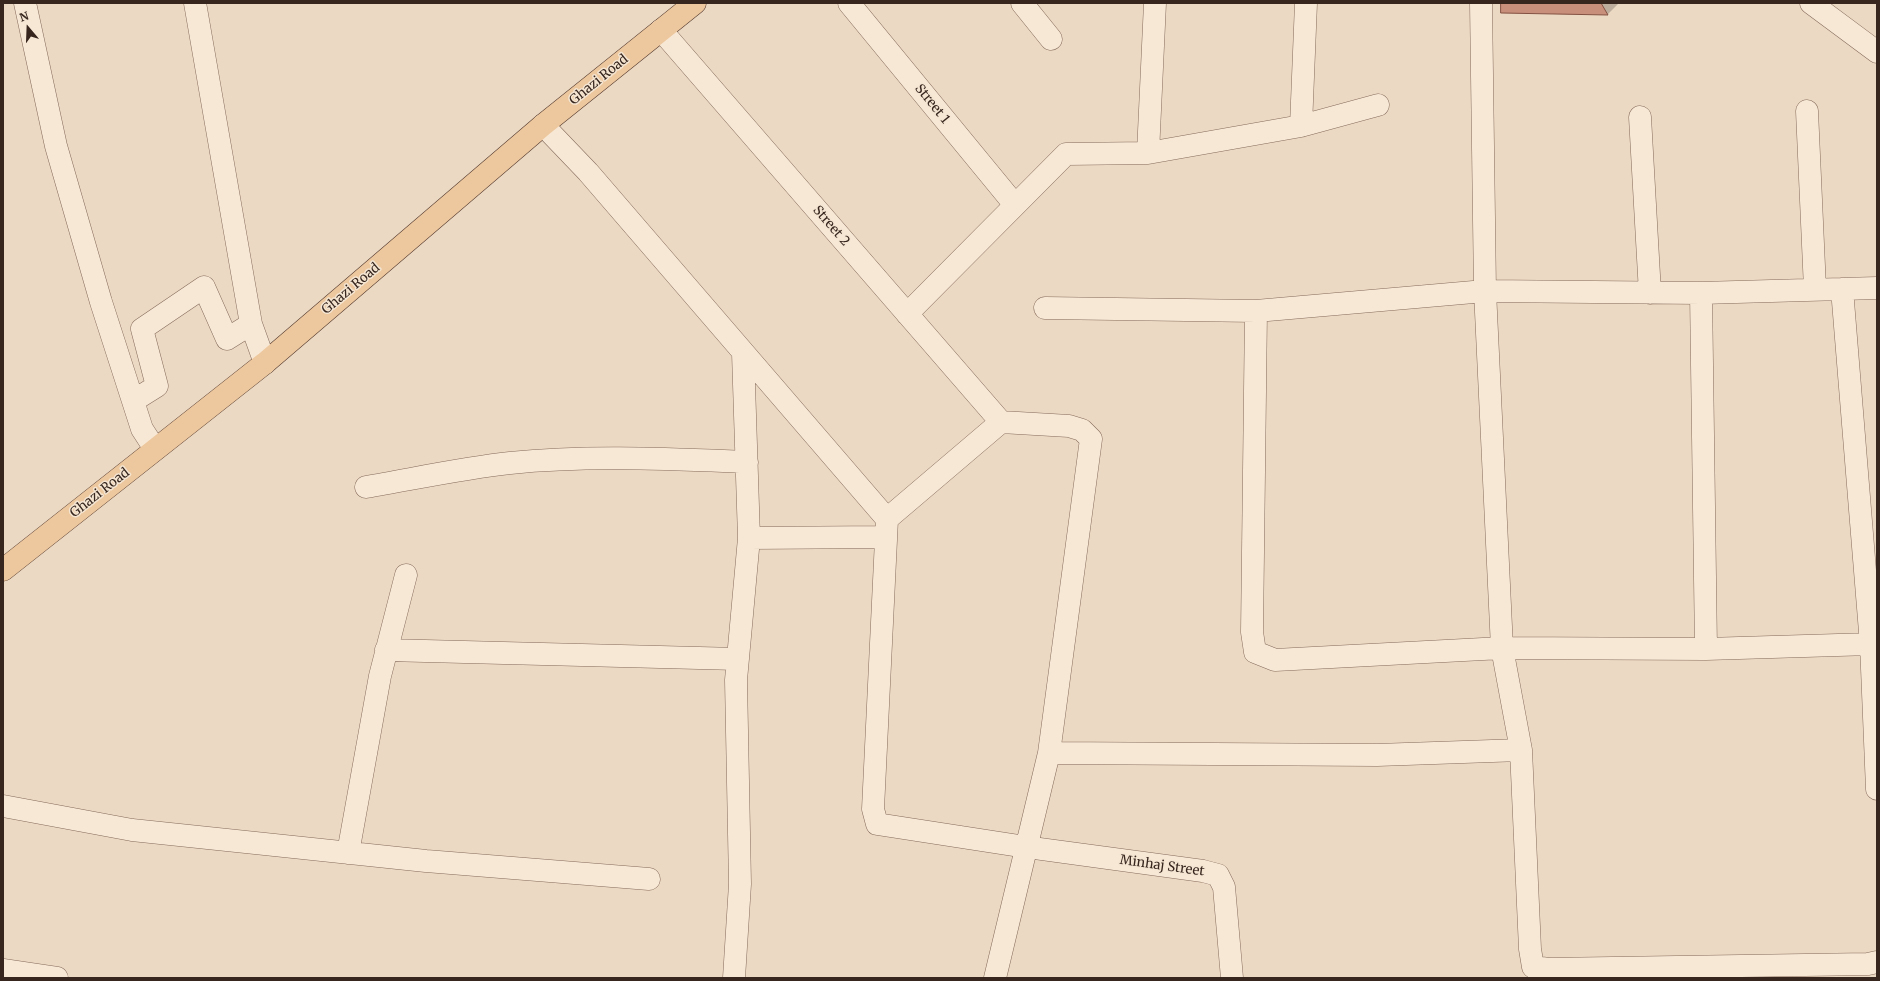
<!DOCTYPE html>
<html>
<head>
<meta charset="utf-8">
<style>
  body { margin:0 }
  #map { position:relative; width:1880px; height:981px; overflow:hidden; background:#ecd9c3; font-family:Merriweather,serif }
  canvas { display:block }
  .frame { position:absolute; inset:0; border:4px solid #36261e; pointer-events:none }
  .north { position:absolute; left:8px; top:8px; width:40px; height:40px; -webkit-text-stroke:3px #f4e5d2; paint-order:stroke; rotate:341deg; font-size:11px; font-weight:700; line-height:16px; text-align:center; color:#36261e }
  .north::after { content:''; display:block; margin:auto; width:14px; height:18px; background:#36261e; clip-path:polygon(50% 0,100% 100%,50% 72%,0 100%) }
</style>
</head>
<body>
<div id="map">
<canvas width="1880" height="981"></canvas>
<div class="frame"></div>
<div class="north">N</div>
</div>
<script>
const c = document.querySelector('canvas').getContext('2d');
c.lineJoin = 'round';
function paint(path, color) { c.fillStyle = color; c.fill(path, 'evenodd'); }
function stroke(path, color, width, dash) { c.strokeStyle = color; c.lineWidth = width; c.lineCap = dash ? 'butt' : 'round'; c.setLineDash(dash || []); c.stroke(path); }
function write(font, color, halo, rows, align = 'center') {
  c.font = font + ' Merriweather,serif'; c.lineWidth = 3; c.setLineDash([]); c.textBaseline = 'middle'; c.strokeStyle = halo; c.fillStyle = color; for (const [text, x, y, turn = 0] of rows) {
    c.save(); c.translate(x, y); c.rotate((+turn || 0) * Math.PI / 180); c.textAlign = isNaN(turn) ? turn : align; if (halo) c.strokeText(text, 0, 0); c.fillText(text, 0, 0); c.restore();
  }
}
paint(new Path2D(`
  M 1502,3 L 1619,3 L 1608,14 L 1502,12 Z`), '#0003');
const building = new Path2D(`
  M 1501,3 L 1601,3 L 1608,15 L 1501,13 Z`);
paint(building, '#c88f7b');
stroke(building, '#835142', 1);
const minor = new Path2D(`
  M 25,3 L 56,146 L 101,302 L 142,429 L 155,449
  M 195,3 L 251,324 L 265,363
  M 849,3 L 1015,205
  M 1022,3 L 1051,39
  M 1481,3 L 1485,291 L 1502,648 L 1521,750
  M 1811,3 L 1877,52
  M 661,30 L 1001,422
  M 1807,111 L 1815,289
  M 1640,117 L 1650,293
  M 543,125 L 588,172 L 887,519 L 873,809 L 877,824 L 1026,847 L 1203,871 L 1218,875 L 1224,887 L 1232,978
  M 1301,126 L 1306,3
  M 1148,153 L 1155,3
  M 1842,289 L 1871,644 L 1877,789
  M 1701,293 L 1706,649
  M 1045,308 L 1256,311 L 1485,291 L 1701,293 L 1877,288
  M 1256,311 L 1252,632 L 1255,652 L 1275,660 L 1502,648 L 1706,649 L 1871,644
  M 907,314 L 1066,154 L 1148,153 L 1301,126 L 1378,105
  M 743,353 L 749,538 L 886,537
  M 133,401 L 157,386 L 142,329 L 204,287 L 227,339 L 251,324
  M 366,487 C 413,479 463,468 510,463 C 588,455 668,459 747,462
  M 887,519 L 1001,422 L 1069,426 L 1082,430 L 1091,439 L 1049,753
  M 386,650 L 738,659
  M 3,806 L 132,830 L 426,861 L 649,879
  M 348,853 L 380,676 L 406,575
  M 3,970 L 57,978
  M 734,978 L 740,884 L 736,680 L 749,538
  M 995,978 L 1049,753 L 1377,755 L 1521,750 L 1530,949 L 1533,967 L 1549,969 L 1868,964 L 1877,962`);
const major = new Path2D(`
  M 3,570 L 265,363 L 543,125 L 695,3`);
stroke(minor, '#856b5b', 23);
stroke(major, '#533a2f', 23);
stroke(minor, '#f7e8d6', 22);
stroke(major, '#edc79d', 22);
write('13px', '#36261e', '#f4e5d2', [
  ["Ghazi Road",599,80,-39],
  ["Street 1",932,104,51],
  ["Street 2",831,226,49],
  ["Ghazi Road",351,289,-40],
  ["Ghazi Road",100,493,-38],
  ["Minhaj Street",1162,866,8]
]);
</script>
</body>
</html>
